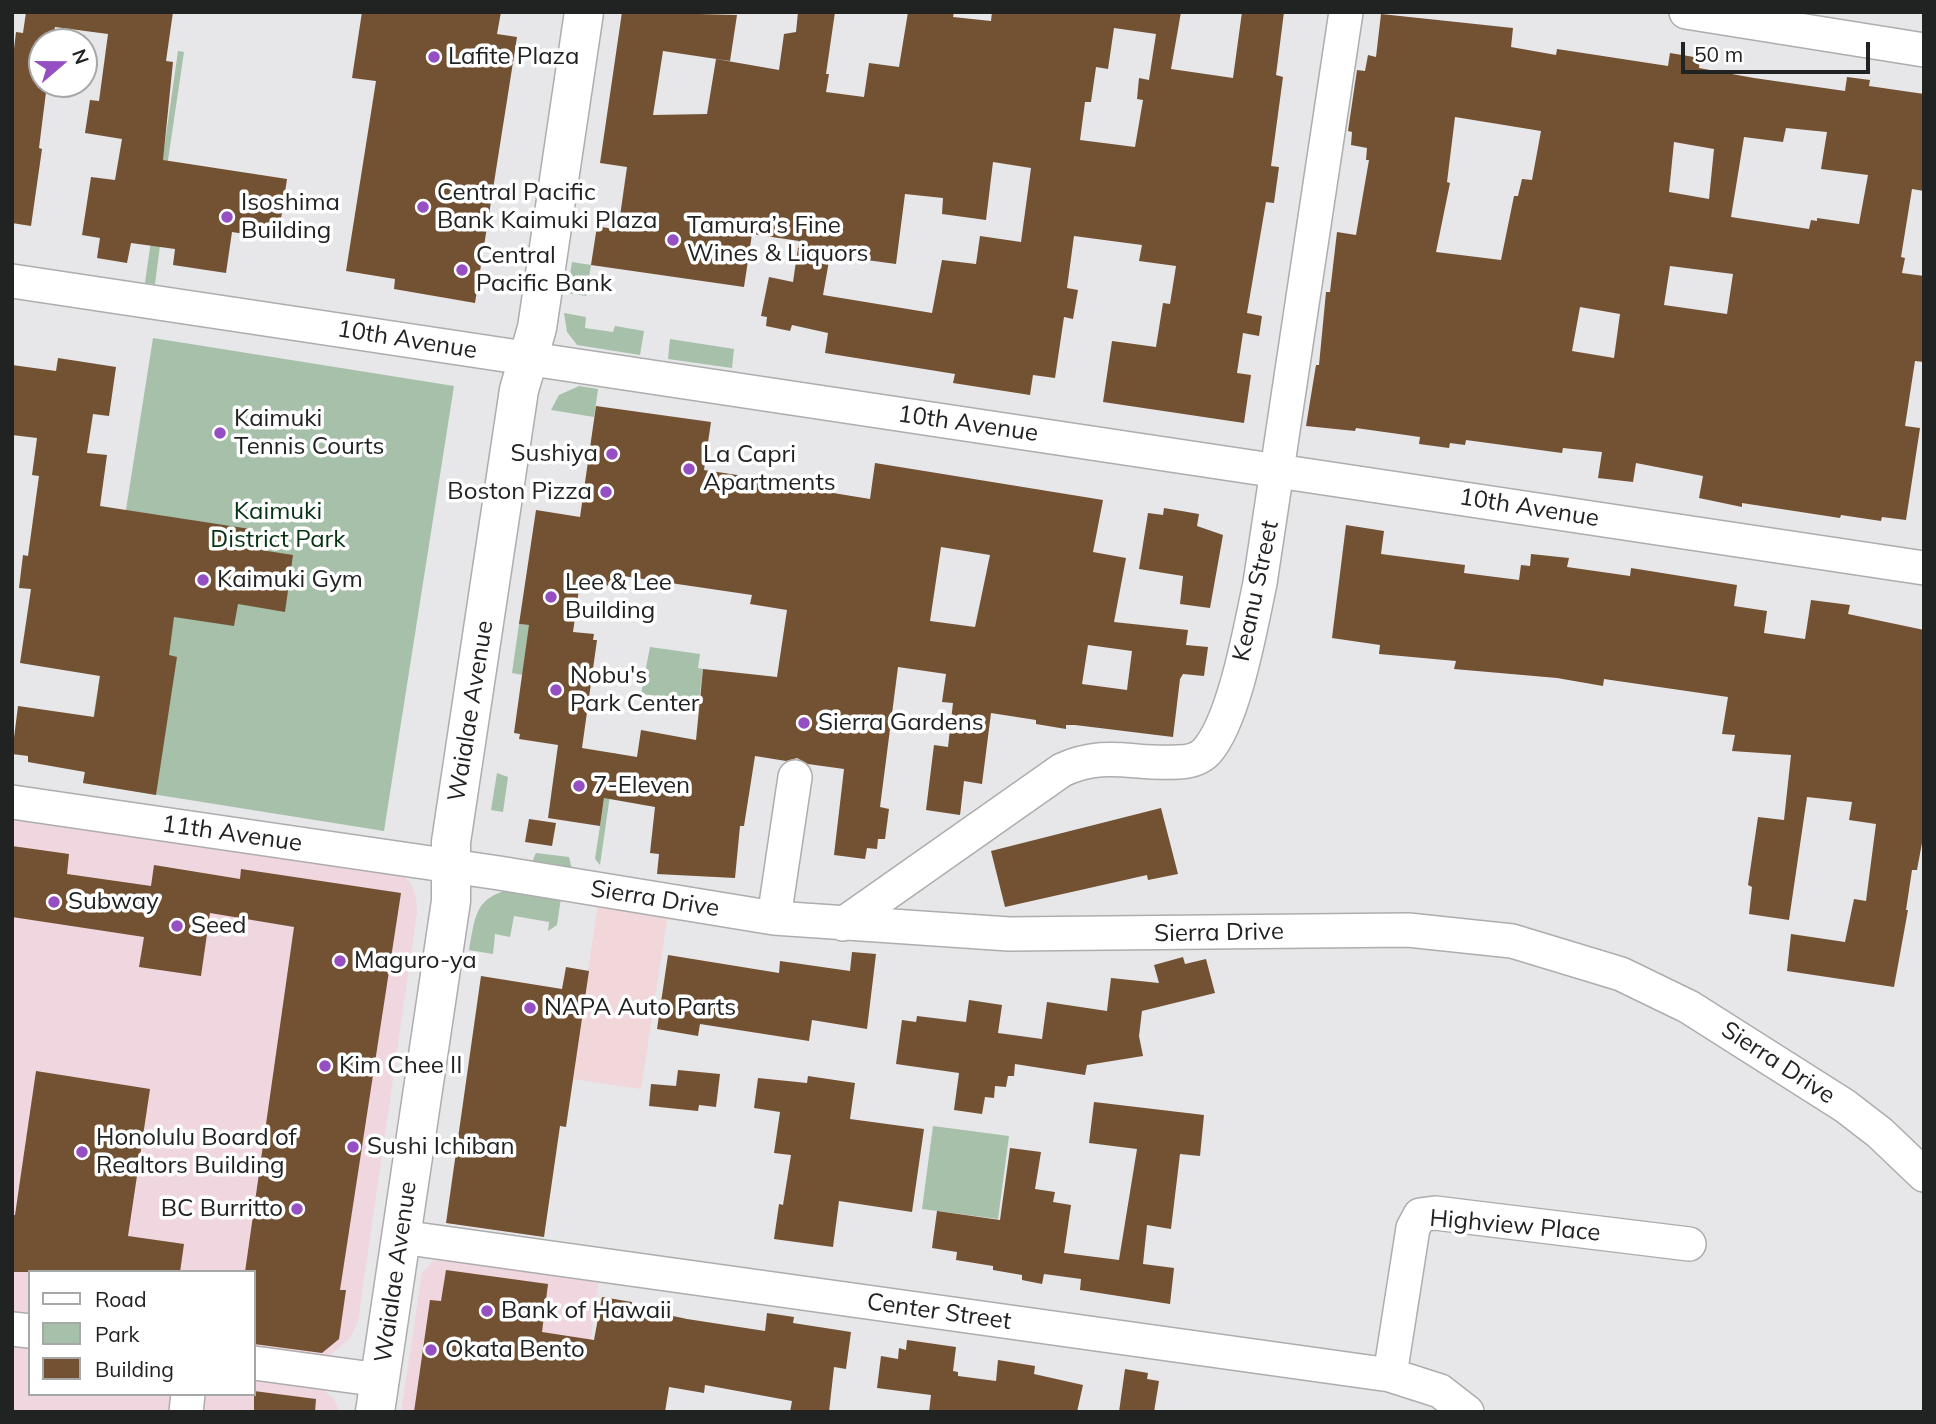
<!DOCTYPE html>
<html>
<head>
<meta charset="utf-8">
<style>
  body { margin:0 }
  #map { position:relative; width:1936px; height:1424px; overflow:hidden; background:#e7e7e9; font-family:Mulish,sans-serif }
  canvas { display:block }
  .frame { position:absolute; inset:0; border:14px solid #212222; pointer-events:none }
  .legend { position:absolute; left:28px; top:1270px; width:228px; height:126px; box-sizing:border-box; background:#fff; border:2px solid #a6a7a7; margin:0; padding:9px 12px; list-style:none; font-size:21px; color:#212222 }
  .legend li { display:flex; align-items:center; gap:14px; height:35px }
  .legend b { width:35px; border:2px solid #a6a7a7 }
  .north { position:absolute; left:28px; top:28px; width:70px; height:70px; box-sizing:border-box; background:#fff; border:2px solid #a6a7a7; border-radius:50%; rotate:70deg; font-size:19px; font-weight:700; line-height:28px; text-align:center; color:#212222 }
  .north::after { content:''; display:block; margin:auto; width:24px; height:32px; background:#964fc2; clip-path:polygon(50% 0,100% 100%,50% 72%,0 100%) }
  .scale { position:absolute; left:1681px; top:42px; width:189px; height:32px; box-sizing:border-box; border:4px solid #212222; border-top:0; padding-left:9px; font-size:21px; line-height:24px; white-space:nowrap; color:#212222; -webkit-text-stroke:5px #fff; paint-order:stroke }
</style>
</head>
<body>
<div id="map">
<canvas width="1936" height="1424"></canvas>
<div class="frame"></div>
<ul class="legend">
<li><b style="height:9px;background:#fff"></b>Road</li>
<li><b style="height:19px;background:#a6c0a9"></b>Park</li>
<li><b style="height:19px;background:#735133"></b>Building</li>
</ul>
<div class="north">N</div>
<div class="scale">50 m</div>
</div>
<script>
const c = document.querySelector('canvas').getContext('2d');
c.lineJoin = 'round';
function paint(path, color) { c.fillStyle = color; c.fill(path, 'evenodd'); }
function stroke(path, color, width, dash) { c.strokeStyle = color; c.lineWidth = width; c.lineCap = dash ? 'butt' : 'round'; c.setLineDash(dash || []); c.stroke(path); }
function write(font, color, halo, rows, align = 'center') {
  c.font = font + ' Mulish,sans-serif'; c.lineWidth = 7; c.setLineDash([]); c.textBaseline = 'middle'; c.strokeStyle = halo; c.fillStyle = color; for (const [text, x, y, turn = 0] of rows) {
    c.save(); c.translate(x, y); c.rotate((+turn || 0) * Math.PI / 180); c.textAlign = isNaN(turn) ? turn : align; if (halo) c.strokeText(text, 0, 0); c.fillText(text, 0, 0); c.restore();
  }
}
paint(new Path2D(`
  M 12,813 L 399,873 L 410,882 L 416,896 L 417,912 L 358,1321 L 351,1337 L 330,1355 L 321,1359 L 254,1354 L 254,1272 L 30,1272 L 30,1321 L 12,1318 Z
  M 440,1259 L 599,1279 L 581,1412 L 401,1412 L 422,1273 L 432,1262 Z
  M 12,1343 L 30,1345 L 30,1394 L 174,1394 L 172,1412 L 12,1412 Z
  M 254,1374 L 319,1386 L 334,1399 L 340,1412 L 203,1412 L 205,1394 L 254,1394 Z`), '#f0d6de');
paint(new Path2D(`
  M 598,903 L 668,914 L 641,1089 L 572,1079 Z`), '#f1d6da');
paint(new Path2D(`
  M 178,51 L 184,52 L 160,214 L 164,215 L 155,284 L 145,283 Z
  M 572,262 L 591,265 L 586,296 L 567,293 Z
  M 564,313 L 586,317 L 585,328 L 613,332 L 615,326 L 644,331 L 640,355 L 577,345 L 567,332 Z
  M 153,338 L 454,386 L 384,831 L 83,783 Z
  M 670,339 L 734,349 L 732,368 L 668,359 Z
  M 579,386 L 598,389 L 594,417 L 551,410 L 559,395 Z
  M 519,624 L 535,626 L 523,675 L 512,673 Z
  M 650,647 L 700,654 L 698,668 L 703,669 L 699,700 L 641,694 Z
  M 611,753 L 616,753 L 600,865 L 595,859 Z
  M 497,773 L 508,777 L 503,812 L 491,810 Z
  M 536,853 L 569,857 L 572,869 L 532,862 Z
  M 510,890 L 561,898 L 557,925 L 548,931 L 549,922 L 514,916 L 510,937 L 495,934 L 493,954 L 469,950 C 475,919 474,897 510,890 Z
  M 933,1126 L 1009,1136 L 998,1219 L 922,1209 Z`), '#a6c0a9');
paint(new Path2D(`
  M 26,12 L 173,12 L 166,61 L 173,62 L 163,160 L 287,179 L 278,239 L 232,232 L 226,273 L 173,265 L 175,249 L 131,243 L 127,263 L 97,258 L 100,238 L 82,235 L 91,177 L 115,180 L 122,139 L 85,133 L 90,100 L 99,101 L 108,34 L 55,27 L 52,42 L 42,42 L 42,84 L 47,84 L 39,148 L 42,149 L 31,226 L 12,223 L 12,66 L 16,32 L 23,33 Z
  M 362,12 L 501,12 L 497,34 L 517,37 L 475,303 L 394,289 L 395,279 L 346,271 L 376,81 L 352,78 Z
  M 622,12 L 737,15 L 730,61 L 663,51 L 653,115 L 707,114 L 716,59 L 779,70 L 784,34 L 796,32 L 798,12 L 835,12 L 826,74 L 829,74 L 826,92 L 864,97 L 869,63 L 899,67 L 908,12 L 954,12 L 953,17 L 991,21 L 992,12 L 1181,12 L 1171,69 L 1233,78 L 1242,12 L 1284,12 L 1276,75 L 1283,77 L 1271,166 L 1279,167 L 1274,203 L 1266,202 L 1247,313 L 1262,316 L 1259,336 L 1243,333 L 1237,373 L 1251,375 L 1244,423 L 1103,402 L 1112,341 L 1156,347 L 1163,303 L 1170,304 L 1176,266 L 1139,261 L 1142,245 L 1074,236 L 1067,288 L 1078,290 L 1073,319 L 1064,317 L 1055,378 L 1033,375 L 1030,395 L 953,383 L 955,374 L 825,353 L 828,333 L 792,325 L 790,331 L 766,326 L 767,317 L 761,316 L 769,277 L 793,282 L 799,241 L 752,234 L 744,287 L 591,265 L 597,226 L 618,230 L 627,167 L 600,163 ZM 1114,28 L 1156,34 L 1149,80 L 1139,78 L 1137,99 L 1143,100 L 1135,147 L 1080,140 L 1085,102 L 1091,102 L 1096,67 L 1108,69 ZM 993,162 L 1031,168 L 1021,242 L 980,236 L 976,264 L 942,260 L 932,313 L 823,295 L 830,255 L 896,264 L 905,194 L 943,198 L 942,214 L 986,220 Z
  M 1381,14 L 1513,28 L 1511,47 L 1556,55 L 1557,49 L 1668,66 L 1670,53 L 1700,58 L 1699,68 L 1754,78 L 1845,91 L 1847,77 L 1870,80 L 1869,86 L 1924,94 L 1924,191 L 1912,189 L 1901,257 L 1905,258 L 1902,273 L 1924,276 L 1924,362 L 1915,361 L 1905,426 L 1920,428 L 1906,520 L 1882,517 L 1881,521 L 1841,515 L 1840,518 L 1742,503 L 1742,507 L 1699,498 L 1703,476 L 1636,463 L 1633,482 L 1598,478 L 1602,452 L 1563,448 L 1562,453 L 1466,440 L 1465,445 L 1450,443 L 1449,448 L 1419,444 L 1420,437 L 1356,428 L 1355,431 L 1306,426 L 1316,365 L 1319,365 L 1326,292 L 1330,292 L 1337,232 L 1356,235 L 1369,160 L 1366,160 L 1367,148 L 1351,145 L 1352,132 L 1348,131 L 1357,70 L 1365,71 L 1368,55 L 1376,57 ZM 1455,117 L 1541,131 L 1532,180 L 1522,179 L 1518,196 L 1514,196 L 1501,260 L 1436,252 L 1450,183 L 1447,182 ZM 1786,128 L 1827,132 L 1821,169 L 1868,175 L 1859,224 L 1817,218 L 1817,221 L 1811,220 L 1809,229 L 1731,217 L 1744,137 L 1783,142 ZM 1674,142 L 1714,149 L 1709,199 L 1669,192 ZM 1670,266 L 1733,274 L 1727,314 L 1664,305 ZM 1580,307 L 1620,314 L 1614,358 L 1572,351 Z
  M 58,358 L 116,367 L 109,416 L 93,414 L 87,453 L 107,455 L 100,506 L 250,529 L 248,548 L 293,555 L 285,612 L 238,604 L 234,626 L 174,617 L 169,655 L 177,657 L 156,795 L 83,783 L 85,772 L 28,762 L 28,756 L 12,754 L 18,706 L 94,717 L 100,676 L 20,663 L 31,589 L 19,588 L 23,555 L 28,556 L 39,476 L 32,475 L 37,438 L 12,435 L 12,365 L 56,371 Z
  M 596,406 L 711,422 L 704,470 L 791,483 L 790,486 L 870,499 L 875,463 L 1103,500 L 1093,552 L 1126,558 L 1114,622 L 1188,630 L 1186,645 L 1208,647 L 1204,676 L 1183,674 L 1180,679 L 1173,737 L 1075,725 L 1066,725 L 1066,729 L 1036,724 L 1036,720 L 991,713 L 982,784 L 964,781 L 960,815 L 926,810 L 934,745 L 948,747 L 953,703 L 942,702 L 946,674 L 898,667 L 880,807 L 889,809 L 885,839 L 878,839 L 877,849 L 867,848 L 865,859 L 834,855 L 844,769 L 808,764 L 797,758 L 786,761 L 755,756 L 744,826 L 740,826 L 735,878 L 657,874 L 659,854 L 650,853 L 655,807 L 604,798 L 600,826 L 548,818 L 558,745 L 519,739 L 520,734 L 514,733 L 529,625 L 519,624 L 536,510 L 580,517 ZM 941,547 L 990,555 L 975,627 L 930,621 ZM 623,576 L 752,595 L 750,604 L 787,610 L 777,677 L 703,669 L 696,740 L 641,730 L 637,757 L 582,748 L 597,640 L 593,640 L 594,634 L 573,632 L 580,582 L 621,587 ZM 1088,645 L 1132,651 L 1127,690 L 1082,684 Z
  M 1164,508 L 1199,514 L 1197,526 L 1223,535 L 1210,608 L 1180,604 L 1183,576 L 1139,569 L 1148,513 L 1163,515 Z
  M 1346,525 L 1384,531 L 1381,554 L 1465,565 L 1464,573 L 1519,580 L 1521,565 L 1530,566 L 1531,554 L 1569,558 L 1567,567 L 1630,576 L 1631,568 L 1737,585 L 1734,606 L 1767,611 L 1764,633 L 1805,639 L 1811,600 L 1850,605 L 1848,614 L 1924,630 L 1924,832 L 1917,870 L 1912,870 L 1906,910 L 1908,910 L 1894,987 L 1787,971 L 1791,934 L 1845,942 L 1854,899 L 1866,901 L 1876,824 L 1849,820 L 1852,802 L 1807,797 L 1789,920 L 1749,914 L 1752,887 L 1748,885 L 1758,817 L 1784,820 L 1791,755 L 1732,751 L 1735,735 L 1722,734 L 1728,697 L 1604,679 L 1603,686 L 1557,678 L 1454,669 L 1456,661 L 1379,654 L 1380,645 L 1332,638 Z
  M 1161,808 L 1178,874 L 1148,880 L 1147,875 L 1005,907 L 991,851 Z
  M 529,819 L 556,823 L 552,846 L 525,842 Z
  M 12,846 L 69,854 L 67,874 L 151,886 L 154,865 L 240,879 L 241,869 L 401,893 L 340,1290 L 346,1290 L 339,1339 L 322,1353 L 254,1344 L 254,1272 L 245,1272 L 294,927 L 210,913 L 201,976 L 139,967 L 144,937 L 12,917 Z
  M 852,952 L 876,954 L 867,1029 L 812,1020 L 809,1041 L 700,1024 L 698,1036 L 657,1029 L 668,955 L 779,973 L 780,961 L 850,971 Z
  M 1183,957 L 1185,964 L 1206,959 L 1215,993 L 1142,1011 L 1139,1036 L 1143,1056 L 1087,1065 L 1085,1075 L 1015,1064 L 1014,1076 L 1008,1076 L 1006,1087 L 995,1086 L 994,1098 L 985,1097 L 982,1114 L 954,1110 L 959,1073 L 896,1064 L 902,1020 L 916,1022 L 917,1016 L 966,1022 L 969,1000 L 1002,1005 L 998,1033 L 1042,1039 L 1047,1002 L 1107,1011 L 1111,978 L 1159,983 L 1154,965 Z
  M 566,967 L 589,971 L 566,1127 L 560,1126 L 544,1237 L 446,1223 L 481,976 L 562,989 Z
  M 678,1070 L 720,1074 L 716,1107 L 699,1105 L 698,1111 L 649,1106 L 651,1084 L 676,1086 Z
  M 36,1071 L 150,1089 L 128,1236 L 184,1244 L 180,1272 L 12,1272 L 12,1215 L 15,1215 Z
  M 808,1076 L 855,1083 L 850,1119 L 924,1129 L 912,1212 L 839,1201 L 833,1247 L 774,1239 L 779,1204 L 783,1205 L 791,1155 L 774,1153 L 780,1112 L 754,1108 L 758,1078 L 807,1083 Z
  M 1094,1102 L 1204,1115 L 1200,1156 L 1180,1154 L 1171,1229 L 1147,1225 L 1143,1264 L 1174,1268 L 1170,1304 L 1080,1290 L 1081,1279 L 1044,1274 L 1042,1284 L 1022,1280 L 1022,1275 L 993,1270 L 993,1266 L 956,1260 L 957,1252 L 932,1248 L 937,1211 L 1000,1220 L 1010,1148 L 1041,1152 L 1035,1189 L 1055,1192 L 1053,1202 L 1071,1205 L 1064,1253 L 1119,1260 L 1137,1149 L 1089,1143 Z
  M 446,1270 L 548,1284 L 542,1332 L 594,1340 L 602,1297 L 632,1302 L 631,1307 L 687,1319 L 765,1331 L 767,1313 L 794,1317 L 793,1323 L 851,1332 L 846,1369 L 834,1367 L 829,1412 L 790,1412 L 792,1401 L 705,1385 L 704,1393 L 669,1387 L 665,1412 L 414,1412 L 430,1300 L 441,1301 Z
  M 907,1340 L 956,1347 L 953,1371 L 958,1372 L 958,1376 L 996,1381 L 998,1360 L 1035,1366 L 1034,1374 L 1083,1385 L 1077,1412 L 929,1412 L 931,1395 L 877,1388 L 881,1356 L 898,1359 L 899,1348 L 906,1350 Z
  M 1125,1369 L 1148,1373 L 1147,1379 L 1159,1381 L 1154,1412 L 1119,1412 Z
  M 254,1391 L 316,1399 L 315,1412 L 254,1412 Z`), '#735133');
const minor = new Path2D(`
  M 1686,12 L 1924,50
  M 12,281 L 1924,568
  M 12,802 L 499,873 L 774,918 L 1009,934 L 1408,930 L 1512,941 L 1621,974 L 1689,1007 L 1845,1106 L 1880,1133 L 1924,1175
  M 774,918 L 795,777
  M 843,924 L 1062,770 C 1106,750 1133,765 1178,762 C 1188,762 1200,759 1207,751 C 1235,719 1251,625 1260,583 L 1346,12
  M 401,1237 L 1390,1375 L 1440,1391 L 1467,1412
  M 12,1329 L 30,1331
  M 254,1363 L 380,1380
  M 1390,1375 L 1413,1228 L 1420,1215 L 1435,1213 L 1689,1244
  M 186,1412 L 188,1394`);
const major = new Path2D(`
  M 375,1412 L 451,901 L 451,842 L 519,390 L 537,328 L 584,12`);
stroke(minor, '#adadae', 36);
stroke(major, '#adadae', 41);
stroke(minor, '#fff', 33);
stroke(major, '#fff', 38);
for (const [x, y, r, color] of [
  [434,57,7,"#964fc2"],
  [423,207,7,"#964fc2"],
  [227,217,7,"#964fc2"],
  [673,240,7,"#964fc2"],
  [462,270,7,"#964fc2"],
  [220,433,7,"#964fc2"],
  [612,454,7,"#964fc2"],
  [689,469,7,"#964fc2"],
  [606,492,7,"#964fc2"],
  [203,580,7,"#964fc2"],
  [551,597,7,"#964fc2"],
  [556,690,7,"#964fc2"],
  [804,723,7,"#964fc2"],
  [579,786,7,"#964fc2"],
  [54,902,7,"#964fc2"],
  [177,926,7,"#964fc2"],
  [340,961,7,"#964fc2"],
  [530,1008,7,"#964fc2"],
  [325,1066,7,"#964fc2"],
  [353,1147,7,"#964fc2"],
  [82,1152,7,"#964fc2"],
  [297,1209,7,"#964fc2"],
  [487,1311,7,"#964fc2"],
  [431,1350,7,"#964fc2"]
]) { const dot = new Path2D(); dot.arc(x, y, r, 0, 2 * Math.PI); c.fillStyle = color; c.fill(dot); stroke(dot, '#fff', 2.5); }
write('24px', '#212222', '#fff', [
  ["Lafite Plaza",448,57],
  ["Central Pacific",437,193],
  ["Bank Kaimuki Plaza",437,221],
  ["Isoshima",241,203],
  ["Building",241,231],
  ["Tamura’s Fine",687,226],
  ["Wines & Liquors",687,254],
  ["Central",476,256],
  ["Pacific Bank",476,284],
  ["Kaimuki",234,419],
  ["Tennis Courts",234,447],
  ["Sushiya",598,454,"right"],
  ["La Capri",703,455],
  ["Apartments",703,483],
  ["Boston Pizza",592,492,"right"],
  ["Kaimuki Gym",217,580],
  ["Lee & Lee",565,583],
  ["Building",565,611],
  ["Nobu's",570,676],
  ["Park Center",570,704],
  ["Sierra Gardens",818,723],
  ["7-Eleven",593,786],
  ["Subway",68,902],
  ["Seed",191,926],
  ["Maguro-ya",354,961],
  ["NAPA Auto Parts",544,1008],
  ["Kim Chee II",339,1066],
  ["Honolulu Board of",96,1138],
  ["Realtors Building",96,1166],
  ["Sushi Ichiban",367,1147],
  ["BC Burritto",283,1209,"right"],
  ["Bank of Hawaii",501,1311],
  ["Okata Bento",445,1350]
], 'left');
write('24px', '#212222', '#fff', [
  ["10th Avenue",407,340,9],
  ["10th Avenue",968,424,8],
  ["10th Avenue",1529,508,9],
  ["Keanu Street",1256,591,-78],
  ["Waialae Avenue",471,711,-81],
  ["11th Avenue",232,834,8],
  ["Sierra Drive",655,899,9],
  ["Sierra Drive",1219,933,-1],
  ["Sierra Drive",1778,1063,33],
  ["Highview Place",1515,1226,5],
  ["Waialae Avenue",396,1272,-82],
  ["Center Street",939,1312,8]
]);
write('24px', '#053312', '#fff', [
  ["Kaimuki",278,512],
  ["District Park",278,540]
]);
</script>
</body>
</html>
